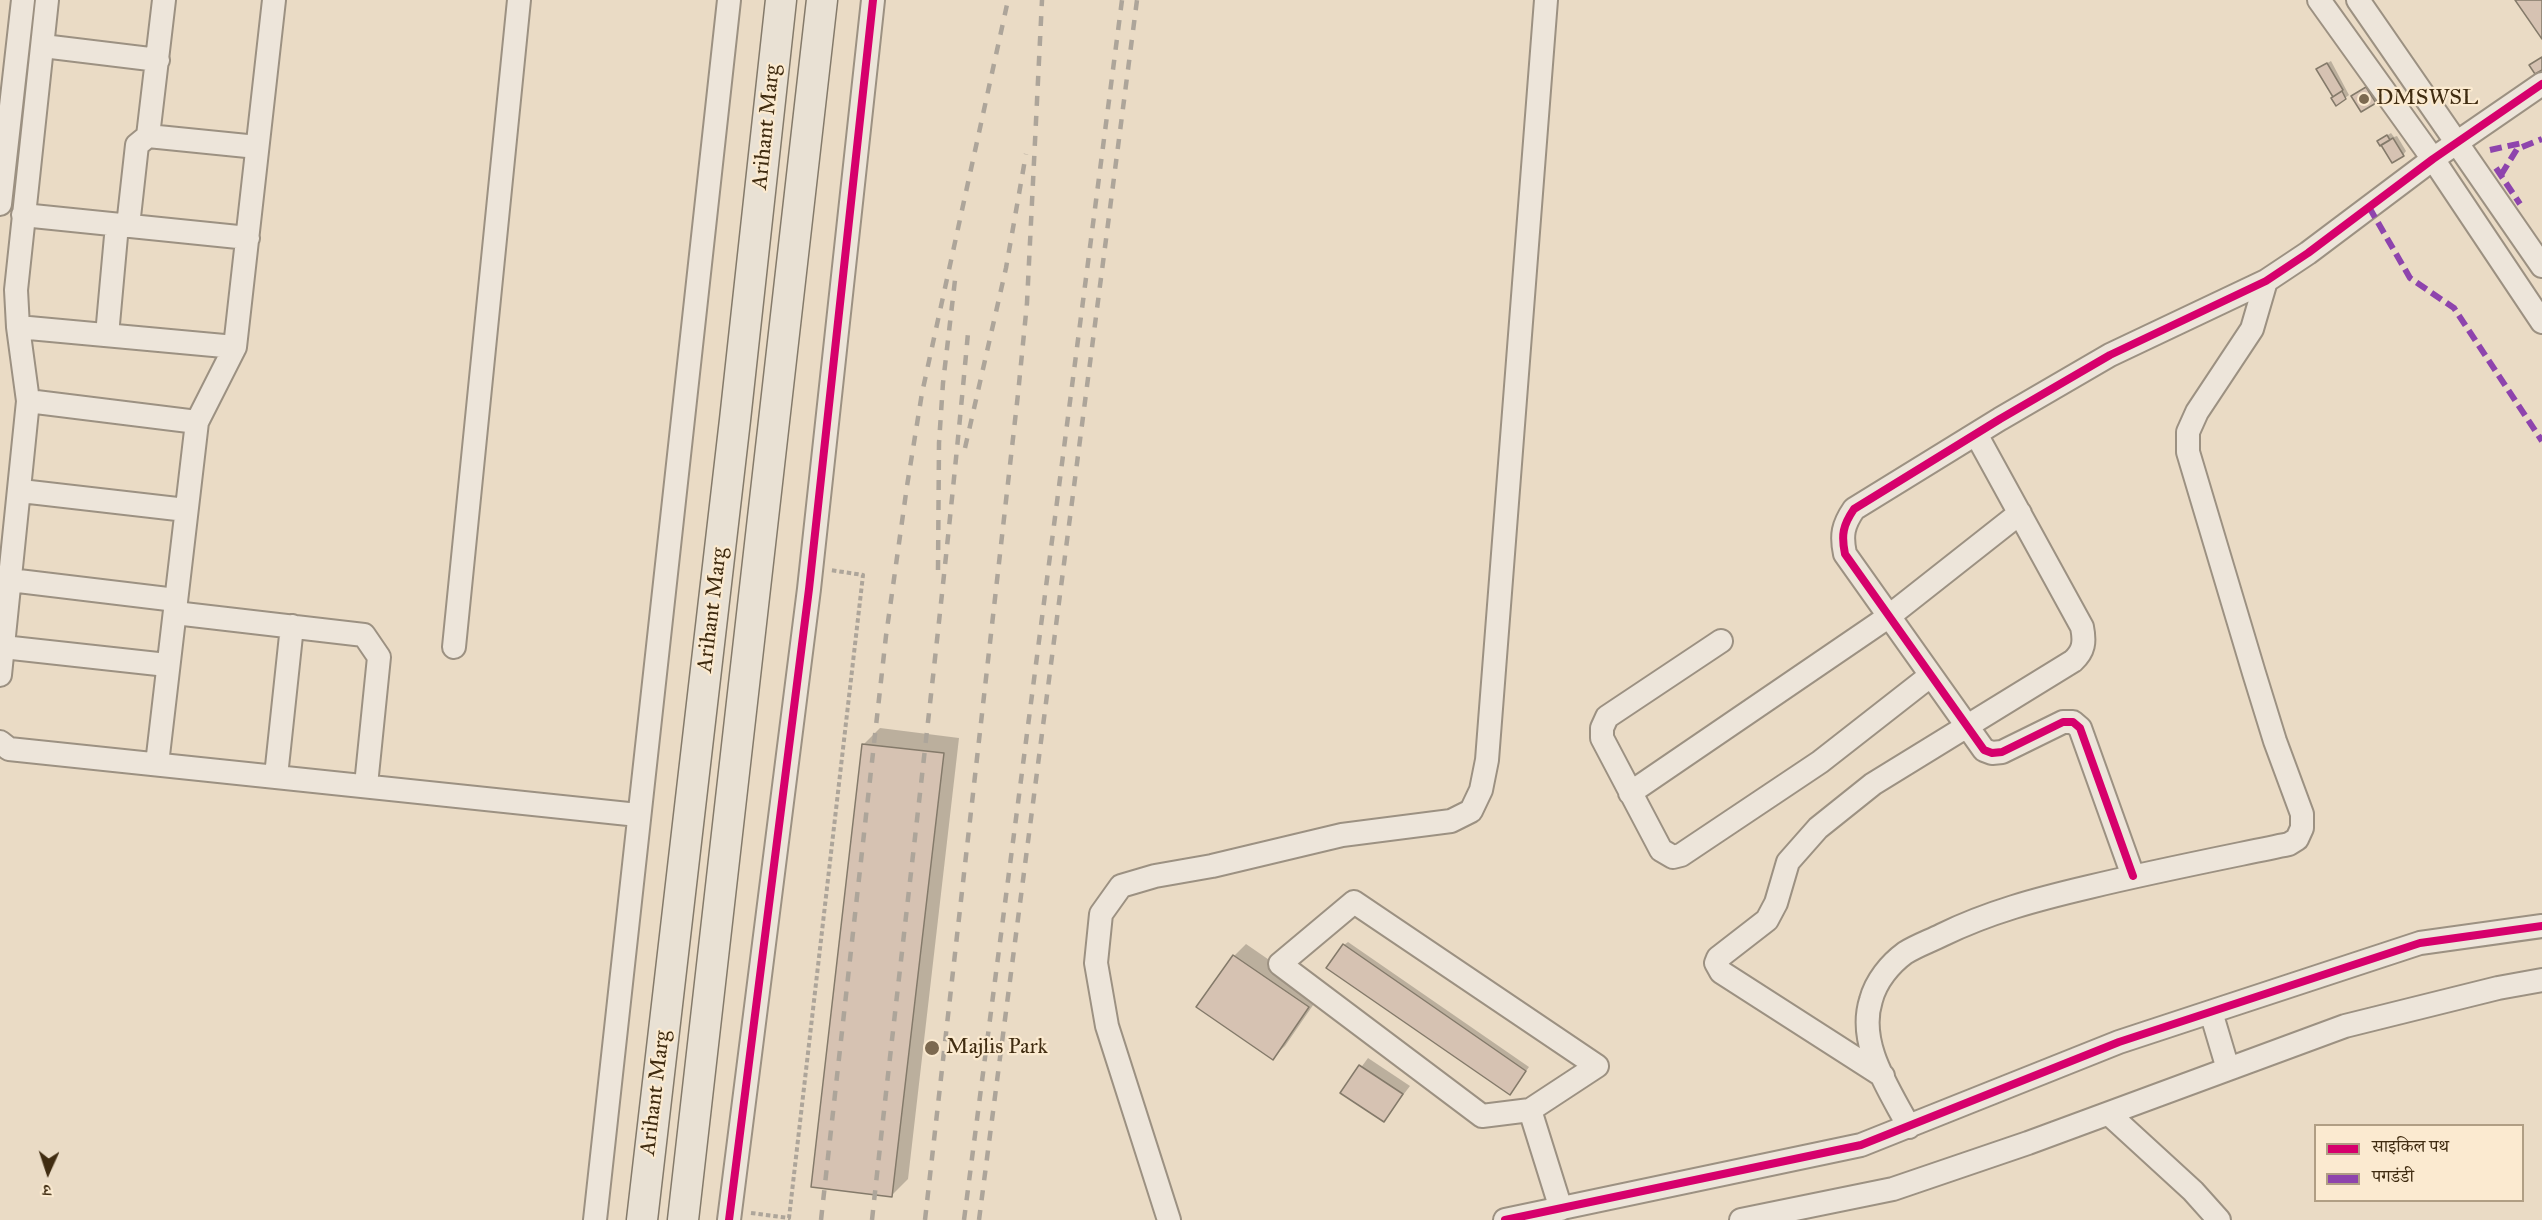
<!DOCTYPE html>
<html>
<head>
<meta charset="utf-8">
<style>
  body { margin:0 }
  #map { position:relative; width:2542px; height:1220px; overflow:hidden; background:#eadbc5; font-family:"IM FELL Great Primer","Noto Serif Devanagari",serif }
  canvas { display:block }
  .legend { position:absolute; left:2314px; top:1124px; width:210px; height:78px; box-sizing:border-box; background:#fbead0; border:2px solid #b09e84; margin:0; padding:8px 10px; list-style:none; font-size:18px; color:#402c11 }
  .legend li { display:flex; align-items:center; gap:12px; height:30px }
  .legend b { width:30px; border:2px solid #b09e84 }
  .north { position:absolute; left:18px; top:1142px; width:60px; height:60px; -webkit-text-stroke:4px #fbead0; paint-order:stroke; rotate:183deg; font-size:16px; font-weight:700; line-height:24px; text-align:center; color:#402c11 }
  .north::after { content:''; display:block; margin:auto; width:21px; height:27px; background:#402c11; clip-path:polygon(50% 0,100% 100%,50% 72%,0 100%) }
</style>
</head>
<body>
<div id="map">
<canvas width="2542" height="1220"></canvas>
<ul class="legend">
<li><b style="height:8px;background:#d6006c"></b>साइकिल पथ</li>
<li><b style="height:8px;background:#8e44ad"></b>पगडंडी</li>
</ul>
<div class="north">उ</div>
</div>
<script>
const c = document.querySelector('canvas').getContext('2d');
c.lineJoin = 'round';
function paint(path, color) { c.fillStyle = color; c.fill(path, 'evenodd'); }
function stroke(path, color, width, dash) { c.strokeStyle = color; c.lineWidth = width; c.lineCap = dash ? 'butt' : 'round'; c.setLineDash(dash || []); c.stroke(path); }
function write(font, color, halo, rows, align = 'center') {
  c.font = font + ' "IM FELL Great Primer",serif'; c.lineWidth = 4.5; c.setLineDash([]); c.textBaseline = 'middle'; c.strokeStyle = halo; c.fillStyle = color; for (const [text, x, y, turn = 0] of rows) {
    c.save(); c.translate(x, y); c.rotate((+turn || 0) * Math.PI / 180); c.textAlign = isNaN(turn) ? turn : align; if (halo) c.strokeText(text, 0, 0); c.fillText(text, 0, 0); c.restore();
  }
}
paint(new Path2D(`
  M 2331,61 L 2349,95 L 2345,98 L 2334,96 L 2322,66 Z
  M 2370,84 L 2379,98 L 2361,110 L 2353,96 Z
  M 2391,133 L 2394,137 L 2397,136 L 2406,151 L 2403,155 L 2383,138 Z
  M 880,728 L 959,738 L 908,1179 L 892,1195 L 864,744 Z
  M 1348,942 L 1529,1067 L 1513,1089 L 1344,945 Z
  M 1246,944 L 1320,995 L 1285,1046 L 1272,1058 L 1234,956 Z
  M 1368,1058 L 1410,1086 L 1384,1120 L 1343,1092 Z`), '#0003');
const building = new Path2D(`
  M 2515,0 L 2542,0 L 2542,39 Z
  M 2542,57 L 2542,70 L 2535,74 L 2529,65 Z
  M 2327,63 L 2343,90 L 2333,97 L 2316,69 Z
  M 2366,87 L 2376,103 L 2361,112 L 2351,96 Z
  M 2342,91 L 2346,99 L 2336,106 L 2331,98 Z
  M 2387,135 L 2390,140 L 2380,146 L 2377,141 Z
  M 2393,138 L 2404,156 L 2392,163 L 2381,145 Z
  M 862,744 L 944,753 L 892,1197 L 811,1187 Z
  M 1343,944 L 1526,1071 L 1510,1095 L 1326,968 Z
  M 1233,955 L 1309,1007 L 1273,1060 L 1196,1007 Z
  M 1359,1065 L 1403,1094 L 1384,1122 L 1340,1093 Z`);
paint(building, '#d6c2b2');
stroke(building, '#847a6a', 1.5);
const minor = new Path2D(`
  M 164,0 L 148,136 L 257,147
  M 2319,0 L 2433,159 L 2542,322
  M 2358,0 L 2542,266
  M 43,46 L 158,60
  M 0,204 L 23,0
  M 23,215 L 248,238
  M 128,226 L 137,145 L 148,136
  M 18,327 L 235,347
  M 107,335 L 117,225
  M 28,401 L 197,422
  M 21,491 L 186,510
  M 10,580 L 176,600
  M 175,613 L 364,635 L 379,657 L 366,785
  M 1721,641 L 1607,717 L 1602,728 L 1602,738 L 1661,850 L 1673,857 L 1681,855 L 1820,762 L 1930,676
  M 3,647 L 167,665
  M 454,647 L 519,0
  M 0,675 L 28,401 L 18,327 L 16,290 L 47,0
  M 0,742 L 9,749 L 638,815
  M 157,764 L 197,422 L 235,347 L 274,0
  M 276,776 L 292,626
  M 1630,793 L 1888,617 L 2020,513
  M 2133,876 L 2080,728 L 2073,722 L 2063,722 L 2002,752 L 1992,753 L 1984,750 L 1845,554 C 1841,535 1843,525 1854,509 L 2000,419 L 2110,355 L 2266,281 L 2308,253 L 2433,159 L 2542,84
  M 2211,1012 L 2228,1069
  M 1883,1076 L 1721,972 L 1716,963 L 1718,958 L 1767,920 L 1776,903 L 1788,862 L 1818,828 L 1873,784 L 2073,661 C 2084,651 2085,642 2082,627 L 1976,434
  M 1530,1110 L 1597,1066 L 1354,902 L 1280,964 L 1482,1116 L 1530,1110 L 1561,1209
  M 2109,1114 L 2193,1191 L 2219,1220
  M 1909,1127 C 1889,1089 1857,1044 1871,1000 C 1876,981 1890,964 1905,953 C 1916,946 1930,941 1942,935 C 1989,912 2038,899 2089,887 C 2155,871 2222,858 2289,844 L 2297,839 L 2302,828 L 2302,814 L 2275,741 L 2254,673 L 2188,452 L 2188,432 L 2197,412 L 2252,329 L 2266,281
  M 595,1220 L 729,0
  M 729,1220 L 809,589 L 873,0
  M 1169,1220 L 1107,1026 L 1096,963 L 1101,914 L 1121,886 L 1155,876 L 1212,866 L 1342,835 L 1451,821 L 1471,811 L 1481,790 L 1487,760 L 1546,0
  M 1505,1220 L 1861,1145 L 2119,1042 L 2420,943 L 2542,926
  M 1741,1220 L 1893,1189 L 2028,1143 L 2345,1026 L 2498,988 L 2542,980`);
const major = new Path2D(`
  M 642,1220 L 735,420 L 781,0
  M 683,1220 L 822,0`);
stroke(minor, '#9c9182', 26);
stroke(major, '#847a6a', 33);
stroke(new Path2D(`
  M 751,1213 L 789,1218 L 863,575 L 830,570`), '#ada59a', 4, [4.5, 3]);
stroke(minor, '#ede5da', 22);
stroke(major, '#e9e1d4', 30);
stroke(new Path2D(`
  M 965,448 L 1006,268 L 1026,154
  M 938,570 L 939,443 L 943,383 L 955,280
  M 821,1220 L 886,636 L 907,486 L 922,393 L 1008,0
  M 872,1220 C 904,924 941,629 968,333
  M 925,1220 L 1018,394 L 1027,303 L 1042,0
  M 964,1220 L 1122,0
  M 979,1220 L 1137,0`), '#ada59a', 4.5, [10, 10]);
stroke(new Path2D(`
  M 2490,150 L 2522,143
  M 2496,168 L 2520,204
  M 2501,175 L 2517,149 L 2542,139
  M 2369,207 L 2410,278 L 2454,308 L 2542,441`), '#8e44ad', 6, [12, 6]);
stroke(new Path2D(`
  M 2133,876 L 2080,728 L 2073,722 L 2063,722 L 2002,752 L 1992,753 L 1984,750 L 1845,554 C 1841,535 1843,525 1854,509 L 2000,419 L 2110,355 L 2266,281 L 2308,253 L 2433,159 L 2542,84
  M 729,1220 L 809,589 L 873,0
  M 1505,1220 L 1861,1145 L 2119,1042 L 2420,943 L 2542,926`), '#d6006c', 8);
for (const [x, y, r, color] of [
  [2364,99,6,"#7c6950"],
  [932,1048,8,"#7c6950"]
]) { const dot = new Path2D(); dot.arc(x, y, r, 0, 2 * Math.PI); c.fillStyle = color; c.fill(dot); stroke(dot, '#fbead0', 2); }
write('22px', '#402c11', '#fbead0', [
  ["DMSWSL",2376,99],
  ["Majlis Park",946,1048]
], 'left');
write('22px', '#402c11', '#fbead0', [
  ["Arihant Marg",767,127,-84],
  ["Arihant Marg",713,610,-83],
  ["Arihant Marg",656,1093,-83]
]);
</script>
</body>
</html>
